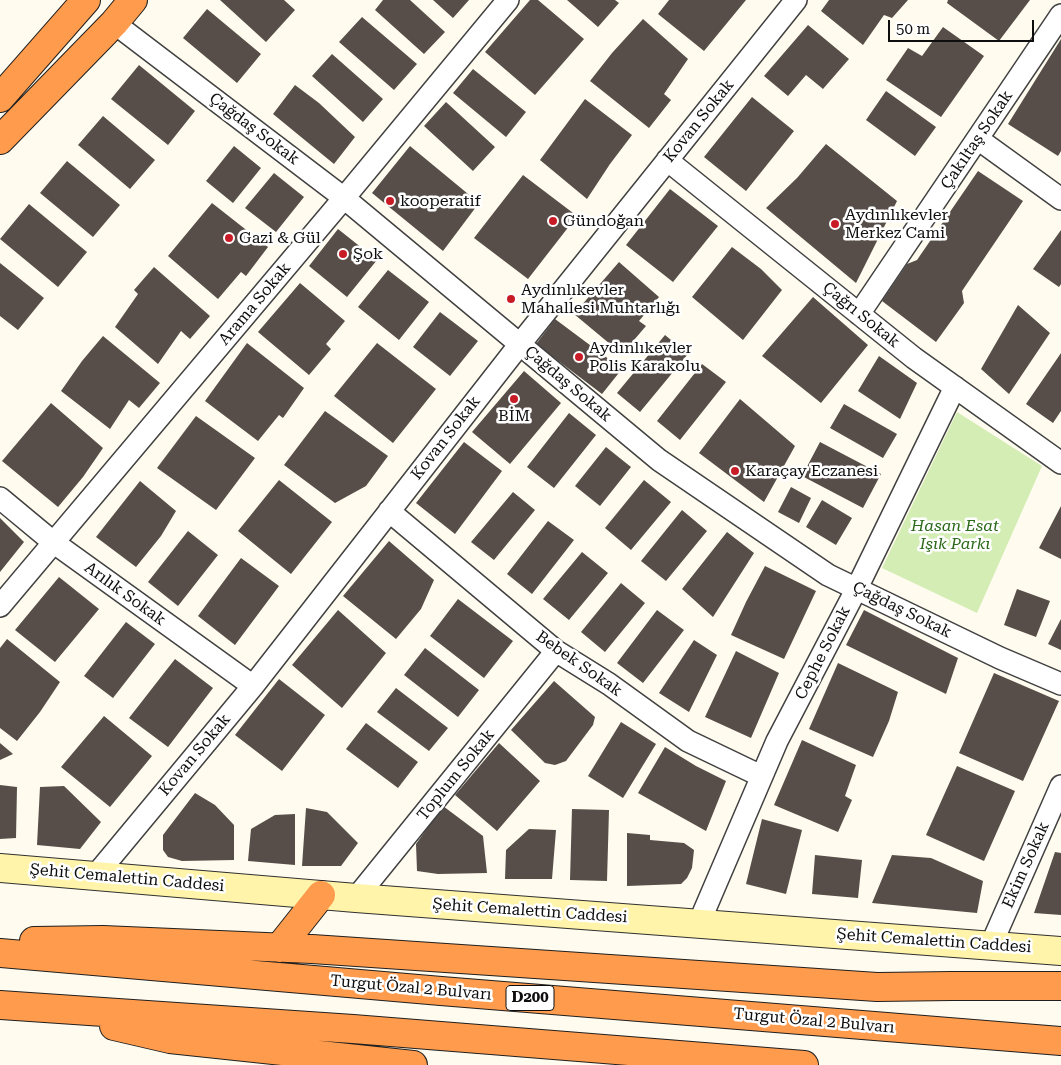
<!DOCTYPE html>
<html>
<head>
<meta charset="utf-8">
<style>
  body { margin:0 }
  #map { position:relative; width:1061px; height:1065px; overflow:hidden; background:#fffbee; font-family:"Roboto Serif",serif }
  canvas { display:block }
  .scale { position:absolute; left:888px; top:20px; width:146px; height:22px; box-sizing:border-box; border:2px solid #0e0e0e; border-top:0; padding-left:6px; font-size:15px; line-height:18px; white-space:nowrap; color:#0e0e0e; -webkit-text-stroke:4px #fff; paint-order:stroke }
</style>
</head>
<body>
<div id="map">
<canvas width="1061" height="1065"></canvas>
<div class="scale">50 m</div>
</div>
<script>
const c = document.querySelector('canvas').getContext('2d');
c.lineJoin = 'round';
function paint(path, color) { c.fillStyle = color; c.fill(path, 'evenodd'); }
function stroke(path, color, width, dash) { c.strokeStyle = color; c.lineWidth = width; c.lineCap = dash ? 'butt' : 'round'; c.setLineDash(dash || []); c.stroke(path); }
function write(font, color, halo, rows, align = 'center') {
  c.font = font + ' "Roboto Serif",serif'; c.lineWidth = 5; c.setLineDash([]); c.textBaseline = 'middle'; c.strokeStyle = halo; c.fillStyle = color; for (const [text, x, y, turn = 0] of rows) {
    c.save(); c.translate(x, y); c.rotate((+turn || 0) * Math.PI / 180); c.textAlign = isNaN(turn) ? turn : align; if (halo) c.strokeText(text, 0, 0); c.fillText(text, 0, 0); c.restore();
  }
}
paint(new Path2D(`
  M 957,412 L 1042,466 L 977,613 L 882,568 Z`), '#d3edb4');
paint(new Path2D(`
  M 220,0 L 284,0 L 295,10 L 266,42 Z
  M 383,0 L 410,0 L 445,32 L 424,54 L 375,10 Z
  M 433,0 L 469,0 L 453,18 Z
  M 530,0 L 538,0 L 584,39 L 535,95 L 485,52 Z
  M 567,0 L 615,0 L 619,3 L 598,27 Z
  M 669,0 L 746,0 L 704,51 L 658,14 Z
  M 829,0 L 908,0 L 892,18 L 884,15 L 863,45 L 821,11 Z
  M 948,0 L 1030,0 L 999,41 L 947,3 Z
  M 207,9 L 261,54 L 237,83 L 183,38 Z
  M 362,17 L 417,64 L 394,90 L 339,42 Z
  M 643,19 L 688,59 L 664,94 L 671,100 L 649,128 L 590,81 L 612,53 Z
  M 808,25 L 849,59 L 823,89 L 806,75 L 788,96 L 764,76 Z
  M 943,27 L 984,56 L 941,117 L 886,80 L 908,48 L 922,56 Z
  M 1061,39 L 1061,151 L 1058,156 L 1008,124 Z
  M 332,54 L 383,99 L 363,122 L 312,76 Z
  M 139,65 L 195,111 L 168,145 L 111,99 Z
  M 473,69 L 526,112 L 506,137 L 453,93 Z
  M 295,85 L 319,103 L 355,137 L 334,164 L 273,114 Z
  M 886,91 L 936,127 L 915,156 L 866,120 Z
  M 752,97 L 794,131 L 746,191 L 704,157 Z
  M 585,99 L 632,135 L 610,164 L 587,199 L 540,160 Z
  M 446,102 L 495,147 L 473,171 L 424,126 Z
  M 103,116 L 155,160 L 130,189 L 78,145 Z
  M 826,144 L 897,201 L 856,283 L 766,208 L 797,178 Z
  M 234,146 L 261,168 L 233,203 L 206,181 Z
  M 410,146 L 479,203 L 443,251 L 372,193 Z
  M 67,161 L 120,205 L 93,237 L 40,193 Z
  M 978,171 L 1023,201 L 962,291 L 964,303 L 936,342 L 882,301 L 907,264 L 917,260 Z
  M 274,173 L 304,197 L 276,232 L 245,208 Z
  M 523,175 L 577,216 L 528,279 L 474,238 Z
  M 670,189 L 718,226 L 673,282 L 626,245 Z
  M 212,203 L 268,247 L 246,276 L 241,272 L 218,299 L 168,256 Z
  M 29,204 L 87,252 L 58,287 L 0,239 Z
  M 338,229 L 377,260 L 347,297 L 309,266 Z
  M 1061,230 L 1061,284 L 1059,287 L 1033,269 Z
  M 732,247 L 761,269 L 782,290 L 743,340 L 692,297 Z
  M 619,262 L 659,297 L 639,321 L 646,326 L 622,354 L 574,314 Z
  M 0,263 L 44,298 L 18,330 L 0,316 Z
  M 154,267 L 210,316 L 190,339 L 181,331 L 158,364 L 115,327 L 138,294 L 134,290 Z
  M 388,270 L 429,302 L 399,340 L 358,307 Z
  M 300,283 L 345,321 L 326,344 L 331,349 L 309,375 L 258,332 Z
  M 813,297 L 868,345 L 821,403 L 762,356 Z
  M 1018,305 L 1050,333 L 1009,394 L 981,369 Z
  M 440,312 L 478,341 L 450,376 L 413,347 Z
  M 555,319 L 622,369 L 602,394 L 536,344 Z
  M 665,335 L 688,354 L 640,412 L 617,393 Z
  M 103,336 L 160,383 L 139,408 L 129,400 L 110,429 L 61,391 L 82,361 Z
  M 247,343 L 304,388 L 283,418 L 279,415 L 258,441 L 205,401 Z
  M 377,343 L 436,389 L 393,443 L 334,396 Z
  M 1061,353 L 1061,411 L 1053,423 L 1026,404 Z
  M 879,356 L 917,383 L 900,419 L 858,391 Z
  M 702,364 L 726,382 L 680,440 L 657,421 Z
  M 524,371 L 561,403 L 510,464 L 472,432 Z
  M 740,399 L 795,446 L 764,502 L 699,453 Z
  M 51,403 L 103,448 L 83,477 L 58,507 L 2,461 Z
  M 844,404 L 897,434 L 883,458 L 830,428 Z
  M 325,411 L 388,456 L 366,486 L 335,503 L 284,465 Z
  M 569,413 L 596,435 L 554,488 L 527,467 Z
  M 196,416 L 255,458 L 216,510 L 157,468 Z
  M 464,442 L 502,471 L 455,534 L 416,503 Z
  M 820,442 L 881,474 L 863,508 L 802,476 Z
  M 606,447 L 631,467 L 600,506 L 575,486 Z
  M 279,480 L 332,522 L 291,574 L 238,531 Z
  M 644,480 L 671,502 L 631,550 L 605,528 Z
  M 140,481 L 176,511 L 161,536 L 136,567 L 96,537 Z
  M 791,487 L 811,498 L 799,523 L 778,512 Z
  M 513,492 L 535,510 L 494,560 L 471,542 Z
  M 822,500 L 852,518 L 836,545 L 806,527 Z
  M 1061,506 L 1061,559 L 1039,548 Z
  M 682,510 L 707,531 L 666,581 L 641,561 Z
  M 0,518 L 24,542 L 0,572 Z
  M 548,521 L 574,540 L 532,594 L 507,574 Z
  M 188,531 L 218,555 L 178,606 L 148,582 Z
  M 727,532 L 754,553 L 713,617 L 682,589 Z
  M 389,541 L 434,580 L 421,609 L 396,639 L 343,596 Z
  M 582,552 L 608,573 L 569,620 L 543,599 Z
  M 241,558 L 279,586 L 235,645 L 198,616 Z
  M 765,566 L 816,591 L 784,659 L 731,635 L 746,602 Z
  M 59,577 L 99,609 L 55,662 L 15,630 Z
  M 621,583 L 645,603 L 605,652 L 581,632 Z
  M 1017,589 L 1050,601 L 1036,637 L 1004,625 Z
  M 458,599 L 513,641 L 484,678 L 430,636 Z
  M 338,610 L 386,653 L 342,708 L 292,665 Z
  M 657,610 L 684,630 L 643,683 L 617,663 Z
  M 864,610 L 958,658 L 946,694 L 846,645 Z
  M 1061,619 L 1061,650 L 1048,644 Z
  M 126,622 L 155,644 L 113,698 L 84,676 Z
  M 7,639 L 60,682 L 40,712 L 17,741 L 0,728 L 0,648 Z
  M 694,640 L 717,655 L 689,712 L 659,693 Z
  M 425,648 L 479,690 L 458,717 L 404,675 Z
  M 736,651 L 779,673 L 751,738 L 705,717 Z
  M 175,659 L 213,688 L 168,747 L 129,718 Z
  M 838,663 L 898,692 L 889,721 L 873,757 L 809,729 Z
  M 994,673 L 1059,701 L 1023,781 L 959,753 Z
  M 279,679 L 325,715 L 282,771 L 235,735 Z
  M 554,681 L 595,717 L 593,725 L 566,761 L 555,765 L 545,763 L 511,730 Z
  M 396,688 L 448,728 L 429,751 L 377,712 Z
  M 104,716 L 152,756 L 110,807 L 61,767 Z
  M 621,722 L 656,744 L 623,798 L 588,776 Z
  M 366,723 L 418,762 L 398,788 L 346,749 Z
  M 802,740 L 856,765 L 845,796 L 852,800 L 838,832 L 774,805 Z
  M 0,743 L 13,754 L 0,760 Z
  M 499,743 L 540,781 L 497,831 L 455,795 Z
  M 665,747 L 696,766 L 726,781 L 706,831 L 638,793 Z
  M 957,766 L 1015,791 L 984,861 L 926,835 Z
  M 0,785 L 17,787 L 16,838 L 0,839 Z
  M 64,786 L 101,822 L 80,849 L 37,845 L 40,787 Z
  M 195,793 L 215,805 L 234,825 L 234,860 L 182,861 L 168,857 L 163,850 L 163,835 Z
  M 443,806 L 483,836 L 487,873 L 438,874 L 417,871 L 416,844 Z
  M 306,808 L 327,812 L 358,843 L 341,866 L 302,866 Z
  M 572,809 L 609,810 L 607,881 L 570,880 Z
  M 295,814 L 295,865 L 248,861 L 251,829 L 275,815 Z
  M 762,819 L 802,830 L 786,894 L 746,884 Z
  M 529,829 L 556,830 L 552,879 L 505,879 L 506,850 Z
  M 627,833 L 650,835 L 650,840 L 684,843 L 694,850 L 692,868 L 687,878 L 681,884 L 627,886 Z
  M 1055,852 L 1061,853 L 1061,915 L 1034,913 Z
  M 815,855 L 862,860 L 858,898 L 812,894 Z
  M 892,855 L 931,858 L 983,881 L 977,913 L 872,903 Z`), '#574e49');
const street = new Path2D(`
  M 114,23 L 344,198 L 659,460 L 828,575 L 1000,658 L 1061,684
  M 978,139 L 1061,199
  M 667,160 L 914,358 L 1061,463
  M 859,314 L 1061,15
  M 0,498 L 53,542 L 253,686
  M 389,511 L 556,651 L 609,684 L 688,741 L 761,776
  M 0,606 L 344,198 L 508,0
  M 96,875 L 253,686 L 520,344 L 796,0
  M 356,898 L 556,651
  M 699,923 L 777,741 L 857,588 L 955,387
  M 991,945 L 1061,786`);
const secondary = new Path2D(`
  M 0,868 L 356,898 L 1061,951`);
const highway = new Path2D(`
  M 0,98 L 86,0
  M 0,140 L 114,23 L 133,0
  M 34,941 L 103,940 L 312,949 L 877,987 L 952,986 L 1061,986
  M 279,948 L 321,895
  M 0,953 L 441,991 L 1061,1041
  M 0,1005 L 353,1029 L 804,1065
  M 114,1026 L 170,1039 L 413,1065`);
stroke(street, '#414141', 24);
stroke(secondary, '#303030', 30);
stroke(highway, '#1f1f1f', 30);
stroke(street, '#fff', 21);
stroke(secondary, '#fff4a9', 28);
stroke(highway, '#ff9b4c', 28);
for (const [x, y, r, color] of [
  [390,201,5,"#c81b26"],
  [553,221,5,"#c81b26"],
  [835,224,5,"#c81b26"],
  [229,238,5,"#c81b26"],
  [343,254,5,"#c81b26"],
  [511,299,5,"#c81b26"],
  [579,357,5,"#c81b26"],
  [514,399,5,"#c81b26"],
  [735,471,5,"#c81b26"]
]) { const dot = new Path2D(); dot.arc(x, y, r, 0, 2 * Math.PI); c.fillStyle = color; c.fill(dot); stroke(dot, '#fff', 2); }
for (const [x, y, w] of [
  [530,998,48]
]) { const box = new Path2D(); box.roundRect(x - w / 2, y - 12.5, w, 25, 4); c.fillStyle = '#fff'; c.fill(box); stroke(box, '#0e0e0e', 1); }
write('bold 15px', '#0e0e0e', null, [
  ["D200",530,998]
]);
write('16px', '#0e0e0e', '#fff', [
  ["Kovan Sokak",699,121,-51],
  ["Çağdaş Sokak",254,129,37],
  ["Çakıltaş Sokak",977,140,-56],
  ["Arama Sokak",255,304,-50],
  ["Çağrı Sokak",861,315,39],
  ["Çağdaş Sokak",568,384,40],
  ["Kovan Sokak",446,438,-52],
  ["Arılık Sokak",125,594,36],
  ["Çağdaş Sokak",902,610,26],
  ["Cephe Sokak",823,653,-63],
  ["Bebek Sokak",579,664,35],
  ["Kovan Sokak",195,755,-50],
  ["Toplum Sokak",456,775,-51],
  ["Ekim Sokak",1026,865,-66],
  ["Şehit Cemalettin Caddesi",127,878,5],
  ["Şehit Cemalettin Caddesi",530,911,4],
  ["Şehit Cemalettin Caddesi",934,941,4],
  ["Turgut Özal 2 Bulvarı",411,988,5],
  ["Turgut Özal 2 Bulvarı",814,1021,5]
]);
write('16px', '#0e0e0e', '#fff', [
  ["kooperatif",400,201],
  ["Aydınlıkevler",845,215],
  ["Merkez Cami",845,233],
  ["Gündoğan",563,221],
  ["Gazi & Gül",239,238],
  ["Şok",353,254],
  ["Aydınlıkevler",521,290],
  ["Mahallesi Muhtarlığı",521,308],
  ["Aydınlıkevler",589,348],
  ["Polis Karakolu",589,366],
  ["BİM",514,416,"center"],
  ["Karaçay Eczanesi",745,471]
], 'left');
write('italic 16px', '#2b6a19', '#fff', [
  ["Hasan Esat",955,526],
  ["Işık Parkı",955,544]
]);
</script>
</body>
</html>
